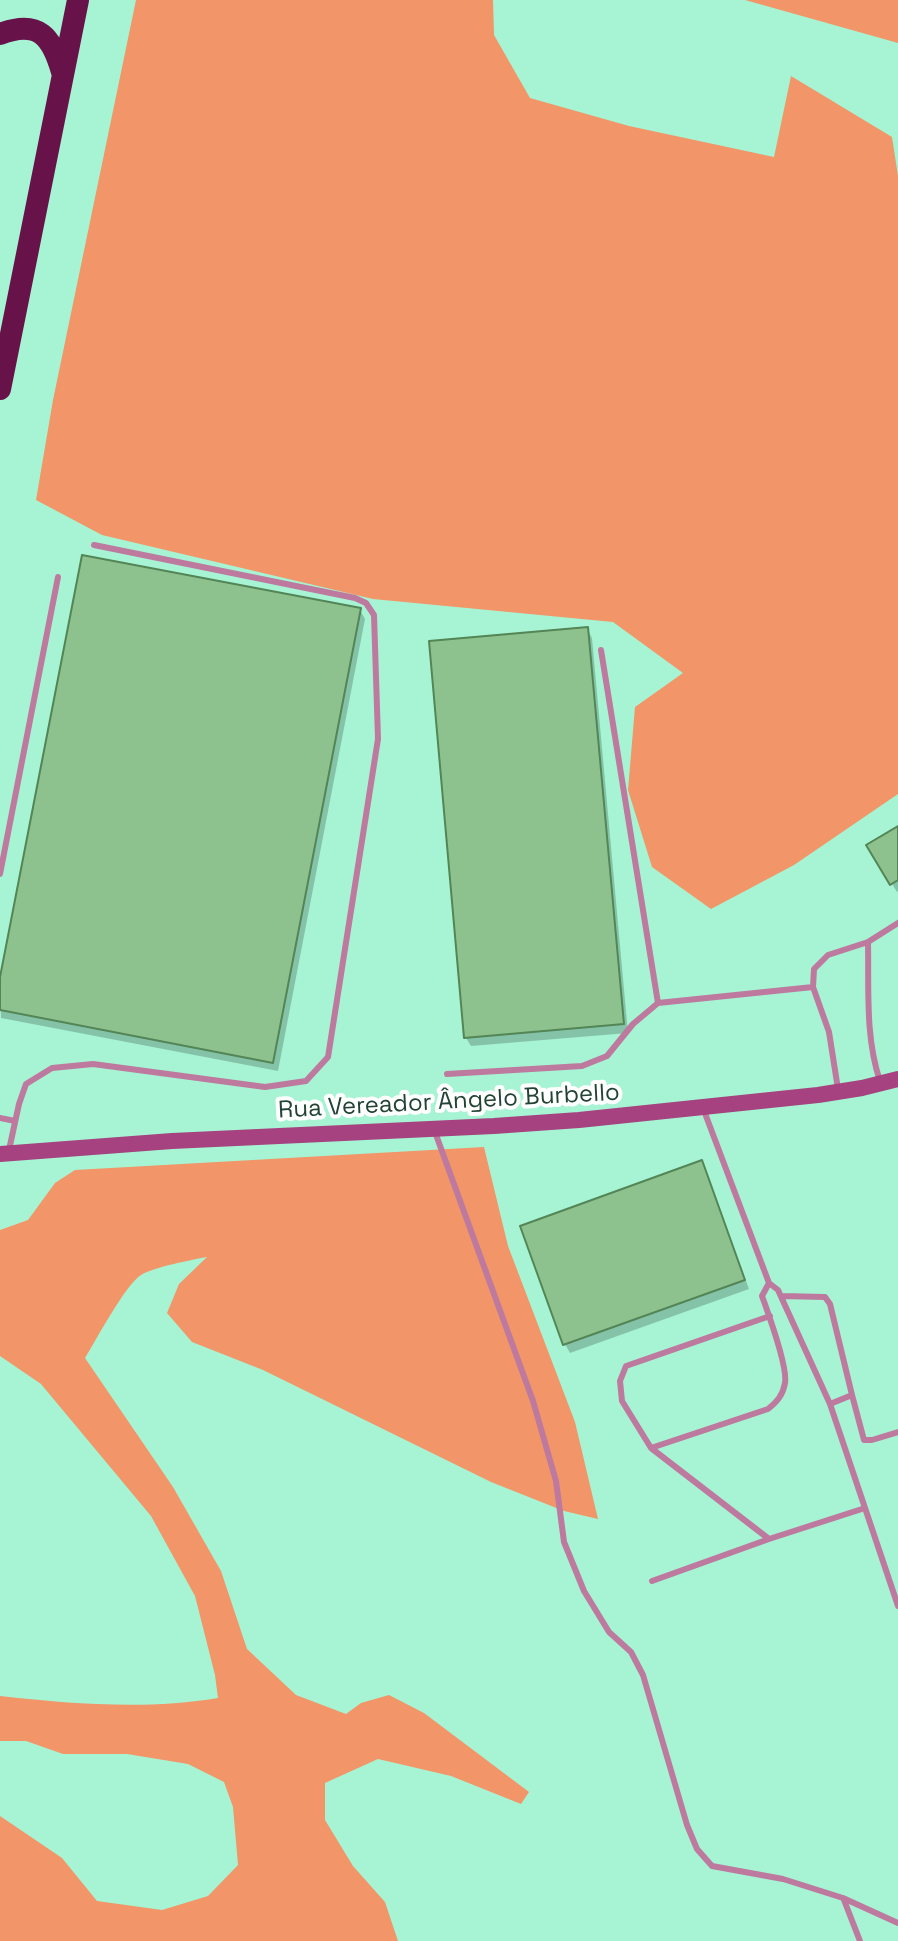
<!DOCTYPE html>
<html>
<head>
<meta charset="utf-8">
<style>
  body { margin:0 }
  canvas { display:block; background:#a6f4d3 }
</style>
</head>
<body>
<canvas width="898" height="1941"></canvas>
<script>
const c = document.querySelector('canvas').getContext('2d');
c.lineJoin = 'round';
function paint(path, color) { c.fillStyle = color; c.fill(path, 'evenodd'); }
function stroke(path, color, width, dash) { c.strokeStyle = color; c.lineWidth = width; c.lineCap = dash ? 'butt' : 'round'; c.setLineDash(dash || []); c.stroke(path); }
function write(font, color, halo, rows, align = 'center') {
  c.font = font + ' "Space Grotesk",sans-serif'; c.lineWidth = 8; c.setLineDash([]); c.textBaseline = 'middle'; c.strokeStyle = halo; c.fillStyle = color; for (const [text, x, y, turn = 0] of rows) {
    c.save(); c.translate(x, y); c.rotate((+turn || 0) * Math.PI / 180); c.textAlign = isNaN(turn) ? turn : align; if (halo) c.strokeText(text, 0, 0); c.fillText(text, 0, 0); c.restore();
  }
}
paint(new Path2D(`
  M 136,0 L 493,0 L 494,35 L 530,98 L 629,126 L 774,157 L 791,76 L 892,137 L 898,176 L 898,794 L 794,865 L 711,909 L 652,867 L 628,790 L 635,707 L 683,673 L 613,622 L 373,599 L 102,535 L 36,500 L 53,400 Z
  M 746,0 L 898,0 L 898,43 L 745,0 Z
  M 484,1147 L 508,1246 L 575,1422 L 598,1519 L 564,1511 L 491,1482 L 263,1370 L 192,1342 L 167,1313 L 179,1284 L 207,1257 C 191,1260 154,1267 141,1275 C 126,1284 96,1340 85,1358 L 173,1487 L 221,1571 L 247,1649 L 296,1695 L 346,1714 L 361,1703 L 389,1695 L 424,1713 L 529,1792 L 521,1804 L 451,1776 L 378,1759 L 325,1783 L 325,1820 L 353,1866 L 385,1902 L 398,1941 L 0,1941 L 0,1816 L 62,1858 L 97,1901 L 162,1910 L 208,1896 L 238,1865 L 233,1807 L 224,1782 L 188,1764 L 127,1754 L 63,1754 L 26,1741 L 0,1741 L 0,1696 C 70,1704 148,1710 218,1698 L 215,1675 L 195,1596 L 151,1516 L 41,1384 L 0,1356 L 0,1230 L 28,1220 L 55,1183 L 75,1170 Z`), '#f29569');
paint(new Path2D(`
  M 360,610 L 365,619 L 278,1071 L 1,1018 L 0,987 Z
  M 587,629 L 592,638 L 628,1033 L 471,1046 L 466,1038 Z
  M 898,828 L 898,891 L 897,892 L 869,846 Z
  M 706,1172 L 749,1289 L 570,1353 L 565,1344 L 522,1227 Z`), '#0003');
const building = new Path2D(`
  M 82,555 L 361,608 L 273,1063 L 0,1010 L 0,977 Z
  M 588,627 L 624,1024 L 464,1038 L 429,641 Z
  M 898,826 L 898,880 L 890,885 L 866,845 Z
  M 702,1160 L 745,1280 L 563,1345 L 520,1226 Z`);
paint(building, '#8dc28f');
stroke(building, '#538556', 2);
stroke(new Path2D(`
  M 601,650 L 658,1003
  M 0,874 L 58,577
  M 868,942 C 869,988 865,1037 880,1081
  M 813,987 L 814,969 L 828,955 L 868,942 L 898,923
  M 447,1074 L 582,1066 L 607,1056 L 633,1024 L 658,1003 L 813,987 L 829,1032 L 838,1089
  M 703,1108 L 769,1283
  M 0,1118 L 15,1121
  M 435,1132 L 533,1401 L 556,1481 L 564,1542 L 584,1591 L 609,1632 L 631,1652 L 643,1675 L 687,1825 L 697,1849 L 712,1866 L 783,1879 L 843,1898 L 898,1923
  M 9,1150 L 19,1104 L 26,1084 L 52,1068 L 93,1064 L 265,1087 L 306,1081 L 328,1057 L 378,739 L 374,615 L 366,603 L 355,598 L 94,545
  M 769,1283 L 778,1290 L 830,1404 L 898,1606
  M 781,1296 L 825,1297 L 830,1304 L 852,1395 L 830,1404
  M 770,1316 L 626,1366 L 620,1381 L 622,1401 L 651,1448 L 769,1539 L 865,1508
  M 852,1395 L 864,1440 L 872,1440 L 898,1432
  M 651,1448 L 768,1409 C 777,1402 783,1395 785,1383 C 788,1366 768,1313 762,1296 L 769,1283
  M 652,1581 L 769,1539
  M 844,1900 L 860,1941`), '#be799f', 6);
stroke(new Path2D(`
  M 0,1154 L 172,1141 L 494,1126 L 579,1120 L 818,1095 L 862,1088 L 898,1079`), '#a6427f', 16);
stroke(new Path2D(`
  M 0,34 C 39,19 52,37 62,72
  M 0,389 L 78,0`), '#68124a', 22);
write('24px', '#224336', '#fff', [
  ["Rua Vereador Ângelo Burbello",449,1102,-3]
]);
</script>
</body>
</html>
